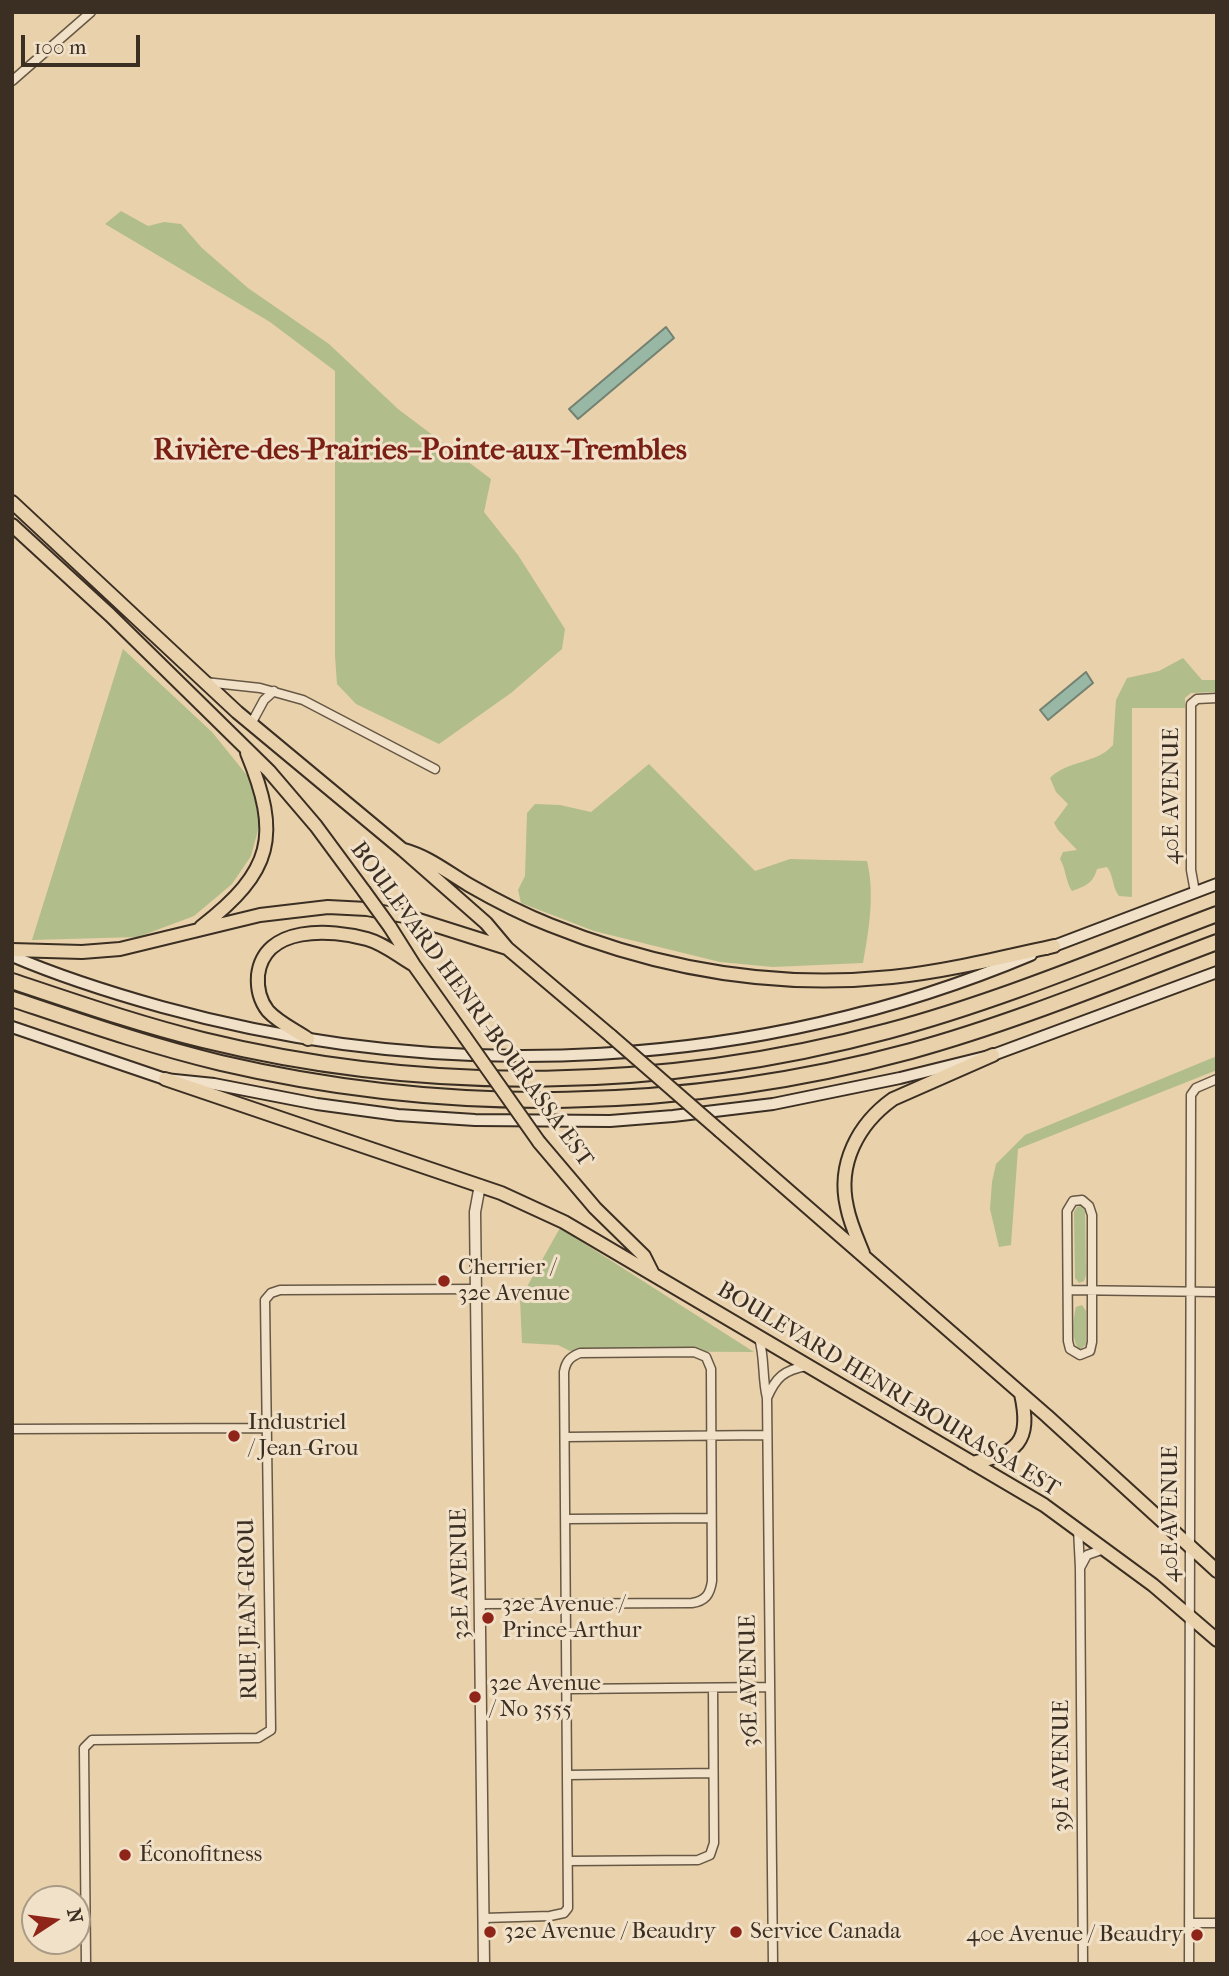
<!DOCTYPE html>
<html>
<head>
<meta charset="utf-8">
<style>
  body { margin:0 }
  #map { position:relative; width:1229px; height:1976px; overflow:hidden; background:#e9d1ab; font-family:"IM FELL French Canon",serif }
  canvas { display:block }
  .frame { position:absolute; inset:0; border:14px solid #3b2f23; pointer-events:none }
  .north { position:absolute; left:21px; top:1885px; width:70px; height:70px; box-sizing:border-box; background:#f1e1c8; border:2px solid #a89a86; border-radius:50%; rotate:77deg; font-size:19px; font-weight:700; line-height:28px; text-align:center; color:#3b2f23 }
  .north::after { content:''; display:block; margin:auto; width:24px; height:32px; background:#8f2418; clip-path:polygon(50% 0,100% 100%,50% 72%,0 100%) }
  .scale { position:absolute; left:21px; top:35px; width:119px; height:32px; box-sizing:border-box; border:4px solid #3b2f23; border-top:0; padding-left:9px; font-size:21px; line-height:24px; white-space:nowrap; color:#3b2f23; -webkit-text-stroke:5px #f1e1c8; paint-order:stroke }
</style>
</head>
<body>
<div id="map">
<canvas width="1229" height="1976"></canvas>
<div class="frame"></div>
<div class="north">N</div>
<div class="scale">100 m</div>
</div>
<script>
const c = document.querySelector('canvas').getContext('2d');
c.lineJoin = 'round';
function paint(path, color) { c.fillStyle = color; c.fill(path, 'evenodd'); }
function stroke(path, color, width, dash) { c.strokeStyle = color; c.lineWidth = width; c.lineCap = dash ? 'butt' : 'round'; c.setLineDash(dash || []); c.stroke(path); }
function write(font, color, halo, rows, align = 'center') {
  c.font = font + ' "IM FELL French Canon",serif'; c.lineWidth = 6; c.setLineDash([]); c.textBaseline = 'middle'; c.strokeStyle = halo; c.fillStyle = color; for (const [text, x, y, turn = 0] of rows) {
    c.save(); c.translate(x, y); c.rotate((+turn || 0) * Math.PI / 180); c.textAlign = isNaN(turn) ? turn : align; if (halo) c.strokeText(text, 0, 0); c.fillText(text, 0, 0); c.restore();
  }
}
paint(new Path2D(`
  M 121,211 L 148,226 L 164,222 L 181,224 L 202,248 L 248,288 L 329,344 L 398,409 L 491,479 L 484,512 L 518,555 L 565,629 L 562,649 L 511,693 L 439,744 L 356,704 L 337,684 L 335,656 L 335,371 L 270,322 L 105,224 Z
  M 123,649 L 212,732 L 250,779 L 261,819 L 251,856 L 232,884 L 194,916 L 138,937 L 32,940 Z
  M 1183,658 L 1202,680 L 1217,680 L 1217,692 L 1191,693 L 1185,698 L 1185,708 L 1132,708 L 1132,897 L 1119,896 C 1112,887 1114,876 1107,867 L 1097,869 C 1093,884 1085,886 1072,891 C 1066,883 1066,869 1060,859 L 1063,852 L 1077,850 L 1058,830 L 1054,823 L 1068,804 L 1056,792 L 1050,778 C 1067,760 1097,764 1113,745 L 1116,700 L 1127,678 L 1159,671 Z
  M 649,764 L 755,871 L 790,859 L 867,861 C 875,894 869,930 863,963 L 773,967 L 720,962 L 594,931 L 521,903 L 518,890 L 525,876 L 527,813 L 535,804 L 560,805 L 591,812 Z
  M 1217,1056 L 1217,1070 L 1018,1149 L 1011,1245 L 999,1247 L 990,1209 L 992,1182 L 996,1164 L 1025,1135 Z
  M 1081,1206 L 1085,1211 L 1086,1275 L 1084,1281 L 1079,1283 L 1075,1278 L 1074,1212 L 1077,1207 Z
  M 560,1228 L 754,1352 L 570,1351 L 558,1345 L 522,1343 L 520,1299 Z
  M 1082,1305 L 1086,1311 L 1086,1344 L 1080,1350 C 1071,1342 1073,1319 1076,1307 Z`), '#b2bd8c');
const water = new Path2D(`
  M 666,327 L 674,338 L 578,419 L 569,409 Z
  M 1086,672 L 1093,683 L 1048,720 L 1040,710 Z`);
paint(water, '#98b8a5');
stroke(water, '#738171', 2);
const minor = new Path2D(`
  M 12,81 L 91,12
  M 205,682 L 260,688 L 303,700 L 435,769
  M 251,724 L 264,700 L 274,691
  M 1195,892 L 1191,870 L 1191,704 L 1197,699 L 1217,698
  M 1082,1200 L 1089,1206 L 1092,1215 L 1092,1342 L 1090,1351 L 1080,1355 L 1070,1349 L 1068,1341 L 1067,1211 L 1073,1201 Z
  M 1068,1290 L 1217,1292
  M 759,1338 C 765,1358 762,1378 767,1398 L 773,1964
  M 767,1398 C 776,1377 784,1370 807,1366
  M 12,1429 L 265,1428
  M 566,1437 L 767,1435
  M 567,1519 L 711,1518
  M 1078,1529 L 1080,1568 L 1083,1964
  M 1080,1568 L 1087,1555 L 1104,1549
  M 480,1604 L 692,1603 C 705,1601 710,1595 712,1581 L 711,1369 L 706,1357 L 694,1352 L 580,1353 C 570,1357 566,1361 564,1372 L 568,1908 L 564,1913 L 550,1916 L 484,1918
  M 568,1689 L 770,1687
  M 568,1775 L 713,1773
  M 568,1861 L 698,1860 L 710,1855 L 714,1843 L 713,1688
  M 1189,1923 L 1217,1923
  M 86,1964 L 84,1748 L 92,1740 L 258,1738 L 271,1730 L 265,1300 L 271,1293 L 280,1290 L 477,1289
  M 1189,1964 L 1191,1095 L 1196,1088 L 1217,1079`);
const tertiary = new Path2D(`
  M 480,1185 L 475,1212 L 484,1964`);
const secondary = new Path2D(`
  M 1046,949 L 1217,884
  M 12,956 C 61,977 112,993 162,1007 C 449,1086 757,1070 1031,955
  M 12,1027 L 165,1079 L 214,1084 L 317,1104 L 398,1115 L 475,1120 L 610,1121 L 673,1116 L 773,1104 L 900,1078 L 993,1055 L 1217,972`);
const primary = new Path2D(`
  M 12,502 L 237,712 L 403,850 L 486,923 L 507,948 L 611,1036
  M 12,525 L 110,615 L 269,771 L 316,826 L 364,891
  M 404,850 C 429,857 447,872 469,885 C 495,900 522,914 550,925 C 659,969 775,989 892,977 C 947,971 1000,958 1054,946
  M 201,927 C 273,871 281,836 247,753
  M 390,927 L 414,965 L 465,1037
  M 12,950 L 82,952 L 120,949 L 260,915 L 328,907 L 367,909 L 409,917 L 507,948
  M 308,1039 C 295,1030 279,1023 268,1011 C 260,1001 257,988 258,975 C 264,925 331,929 367,939 C 385,944 398,956 414,965
  M 165,1079 L 501,1193 L 564,1222 L 1044,1505 L 1153,1585 L 1217,1640
  M 720,1131 L 1047,1416 L 1217,1571
  M 539,1142 L 595,1208 L 644,1256 L 653,1274
  M 863,1253 C 857,1238 850,1223 847,1207 C 837,1164 858,1124 893,1099 L 993,1055
  M 972,1463 C 1017,1453 1032,1443 1021,1394`);
const motorway = new Path2D(`
  M 12,981 C 75,1002 138,1024 203,1040 C 427,1095 665,1091 888,1031 C 1000,1001 1108,955 1217,914
  M 12,999 C 81,1022 150,1046 221,1063 C 448,1116 686,1112 911,1051 C 1016,1022 1116,980 1217,942`);
stroke(minor, '#665845', 11);
stroke(tertiary, '#665845', 13);
stroke(secondary, '#3b2f23', 14);
stroke(primary, '#3b2f23', 16);
stroke(motorway, '#3b2f23', 18);
stroke(minor, '#f1e1c8', 8);
stroke(tertiary, '#f1e1c8', 10);
stroke(secondary, '#f1e1c8', 10);
stroke(primary, '#e9d1ab', 12);
stroke(motorway, '#e9d1ab', 14);
const primaryBridge = new Path2D(`
  M 364,891 L 390,927
  M 611,1036 L 720,1131
  M 465,1037 L 539,1142`);
stroke(primaryBridge, '#3b2f23', 16, []);
stroke(primaryBridge, '#e9d1ab', 12);
for (const [x, y, r, color] of [
  [444,1281,7,"#8f2418"],
  [234,1436,7,"#8f2418"],
  [488,1618,7,"#8f2418"],
  [475,1697,7,"#8f2418"],
  [125,1855,7,"#8f2418"],
  [490,1932,7,"#8f2418"],
  [736,1932,7,"#8f2418"],
  [1197,1935,7,"#8f2418"]
]) { const dot = new Path2D(); dot.arc(x, y, r, 0, 2 * Math.PI); c.fillStyle = color; c.fill(dot); stroke(dot, '#f1e1c8', 2.5); }
write('23px', '#3b2f23', '#f1e1c8', [
  ["40E AVENUE",1172,796,-90],
  ["BOULEVARD HENRI-BOURASSA EST",471,1005,54],
  ["BOULEVARD HENRI-BOURASSA EST",888,1390,31],
  ["40E AVENUE",1171,1514,-90],
  ["32E AVENUE",461,1574,-91],
  ["RUE JEAN-GROU",249,1609,-91],
  ["36E AVENUE",750,1681,-91],
  ["39E AVENUE",1062,1766,-90]
]);
write('23px', '#3b2f23', '#f1e1c8', [
  ["Cherrier /",458,1268],
  ["32e Avenue",458,1294],
  ["Industriel",248,1423],
  ["/ Jean-Grou",248,1449],
  ["32e Avenue /",502,1605],
  ["Prince-Arthur",502,1631],
  ["32e Avenue",489,1684],
  ["/ No 3555",489,1710],
  ["Éconofitness",139,1855],
  ["32e Avenue / Beaudry",504,1932],
  ["Service Canada",750,1932],
  ["40e Avenue / Beaudry",1183,1935,"right"]
], 'left');
write('bold 30px', '#7a1f14', '#f1e1c8', [
  ["Rivière-des-Prairies–Pointe-aux-Trembles",420,452]
]);
</script>
</body>
</html>
